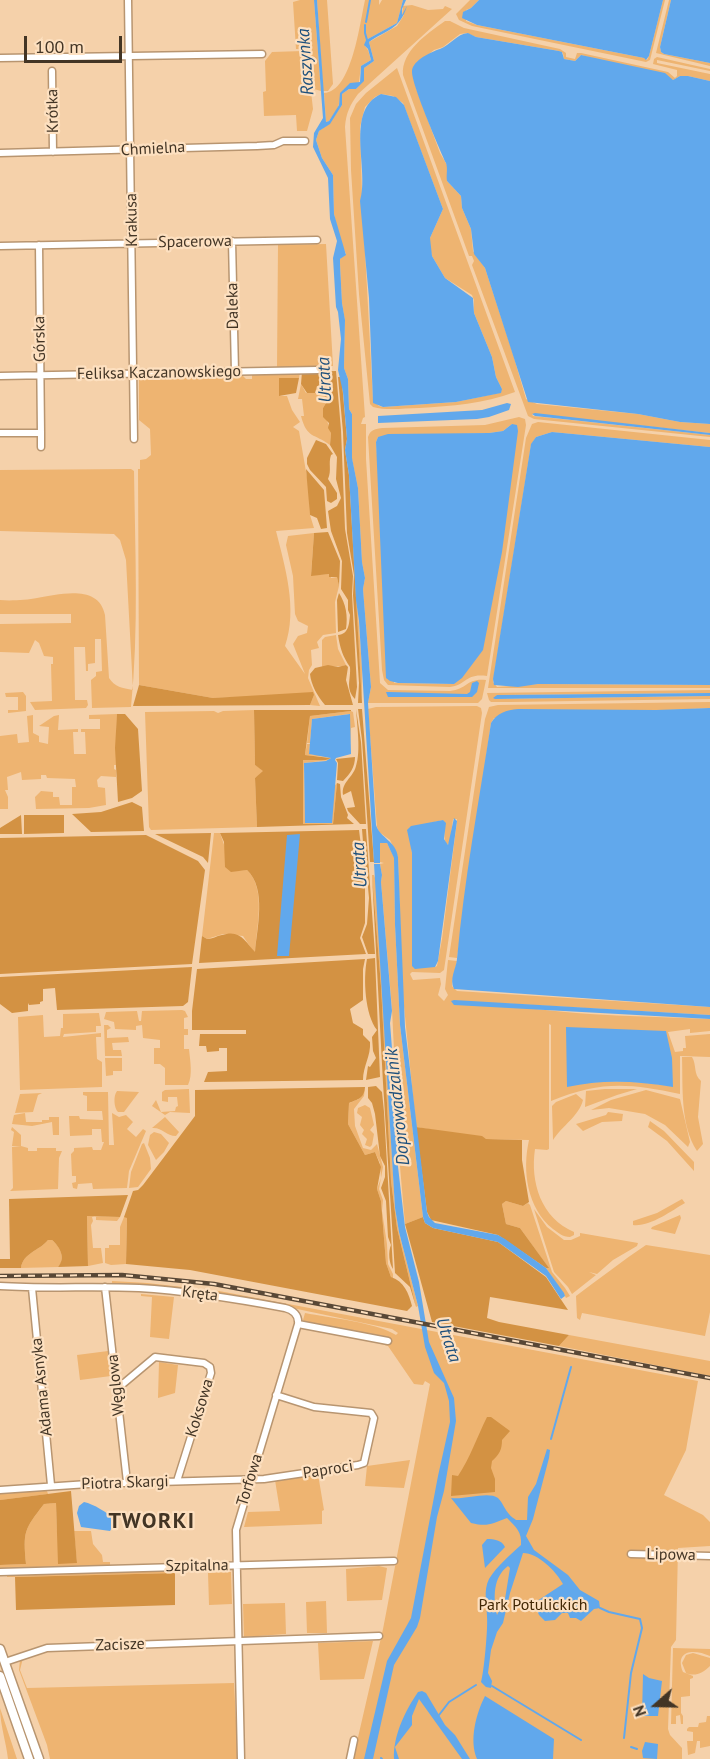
<!DOCTYPE html>
<html>
<head>
<meta charset="utf-8">
<style>
  body { margin:0 }
  #map { position:relative; width:710px; height:1759px; overflow:hidden; background:#f5d1aa; font-family:"PT Sans",sans-serif }
  canvas { display:block }
  .north { position:absolute; left:626px; top:1675px; width:60px; height:60px; -webkit-text-stroke:4px #fde0c0; paint-order:stroke; rotate:250deg; font-size:16px; font-weight:700; line-height:24px; text-align:center; color:#433525 }
  .north::after { content:''; display:block; margin:auto; width:21px; height:27px; background:#433525; clip-path:polygon(50% 0,100% 100%,50% 72%,0 100%) }
  .scale { position:absolute; left:24px; top:36px; width:98px; height:27px; box-sizing:border-box; border:3px solid #433525; border-top:0; padding-left:8px; font-size:18px; line-height:21px; white-space:nowrap; color:#433525; -webkit-text-stroke:4px #fde0c0; paint-order:stroke }
</style>
</head>
<body>
<div id="map">
<canvas width="710" height="1759"></canvas>
<div class="north">N</div>
<div class="scale">100 m</div>
</div>
<script>
const c = document.querySelector('canvas').getContext('2d');
c.lineJoin = 'round';
function paint(path, color) { c.fillStyle = color; c.fill(path, 'evenodd'); }
function stroke(path, color, width, dash) { c.strokeStyle = color; c.lineWidth = width; c.lineCap = dash ? 'butt' : 'round'; c.setLineDash(dash || []); c.stroke(path); }
function write(font, color, halo, rows, align = 'center') {
  c.font = font + ' "PT Sans",sans-serif'; c.lineWidth = 4.5; c.setLineDash([]); c.textBaseline = 'middle'; c.strokeStyle = halo; c.fillStyle = color; for (const [text, x, y, turn = 0] of rows) {
    c.save(); c.translate(x, y); c.rotate((+turn || 0) * Math.PI / 180); c.textAlign = isNaN(turn) ? turn : align; if (halo) c.strokeText(text, 0, 0); c.fillText(text, 0, 0); c.restore();
  }
}
paint(new Path2D(`
  M 300,0 L 314,0 L 321,91 L 314,89 L 309,53 L 304,49 L 296,49 L 293,2 Z
  M 317,0 L 327,0 L 333,84 L 328,91 L 323,91 Z
  M 365,0 L 379,0 L 379,5 L 382,0 L 403,0 L 397,23 L 366,40 L 365,46 L 368,50 L 371,60 L 361,66 L 359,82 C 343,89 343,86 339,104 C 338,110 332,116 329,121 L 326,122 L 324,93 C 352,92 360,22 365,0 Z
  M 470,0 L 479,0 L 471,8 L 466,10 L 466,21 L 477,25 L 644,58 L 647,60 L 649,56 L 663,0 L 665,0 L 650,60 L 646,62 L 472,26 L 459,20 L 456,14 Z
  M 669,0 L 671,0 L 660,47 L 661,52 L 664,54 L 710,63 L 710,66 L 656,53 Z
  M 412,5 L 428,10 L 443,9 L 445,6 L 452,9 L 358,94 C 350,105 346,113 345,127 L 365,417 L 363,418 L 361,424 L 366,424 L 366,459 L 380,683 L 388,690 L 450,691 C 468,689 466,678 486,680 L 482,699 L 478,703 L 368,703 L 371,687 L 363,589 L 365,578 L 362,562 L 358,488 L 352,459 L 352,414 L 349,409 L 348,379 L 344,368 L 345,321 L 342,303 L 340,264 L 340,259 L 346,254 L 340,240 L 334,214 L 333,175 L 322,158 L 316,140 L 319,131 L 330,123 L 342,105 L 342,94 L 349,89 L 356,89 L 363,81 L 364,68 L 374,61 L 369,42 L 397,26 L 404,15 L 402,16 L 403,6 Z
  M 445,21 L 450,21 L 464,28 L 560,49 L 566,53 L 566,57 L 575,59 L 577,53 L 581,53 L 668,72 L 675,78 L 677,76 L 677,70 L 653,64 L 654,59 L 657,57 L 710,69 L 710,71 L 657,60 L 657,63 L 710,74 L 710,81 L 688,76 L 680,76 L 673,80 L 581,55 L 575,61 L 564,59 L 563,53 L 559,51 L 476,37 L 467,33 L 460,34 L 443,47 L 434,50 L 414,66 L 416,88 L 440,153 L 447,165 L 447,181 L 461,196 L 462,208 L 471,229 L 473,251 L 485,268 L 513,354 L 526,399 L 537,404 L 638,414 L 680,422 L 710,424 L 710,433 L 532,414 L 533,416 L 710,435 L 710,437 L 534,419 L 528,416 L 472,265 L 474,261 L 472,256 L 469,256 L 403,75 C 401,51 427,34 445,21 Z
  M 303,51 L 307,56 L 313,109 L 307,131 L 297,131 L 296,115 L 264,116 L 263,92 L 266,91 L 265,61 L 272,52 Z
  M 397,68 L 515,392 C 483,404 452,406 419,408 C 404,408 388,411 373,407 L 370,404 L 359,294 L 351,170 L 350,118 L 356,104 L 366,93 ZM 381,94 L 393,96 L 403,103 L 443,209 L 430,238 L 429,245 L 432,256 L 445,278 L 472,295 L 474,300 L 474,313 L 492,357 L 496,377 L 502,389 L 499,393 L 456,402 L 383,407 L 379,406 L 373,400 L 362,195 L 360,127 L 365,107 L 375,97 Z
  M 326,244 L 333,366 L 277,367 L 278,245 Z
  M 300,372 L 299,378 L 279,379 L 280,396 L 287,396 L 292,410 L 300,422 L 293,427 L 299,431 L 309,489 L 310,515 L 314,528 L 276,531 C 285,567 298,609 285,646 L 305,674 L 293,644 L 298,636 L 307,633 L 308,626 L 298,621 L 295,614 L 293,576 L 286,545 L 288,536 L 314,533 L 311,575 L 330,574 L 331,578 L 337,577 L 339,586 L 335,602 L 336,633 L 323,635 L 317,642 L 319,648 L 311,650 L 312,665 L 309,670 L 308,678 L 320,706 L 310,705 L 314,695 L 213,698 L 139,685 L 138,469 L 140,469 L 140,460 L 146,459 L 151,455 L 150,429 L 139,420 L 139,376 L 241,374 L 246,379 L 252,379 L 252,375 L 255,374 Z
  M 301,384 L 306,393 L 316,393 L 317,386 L 325,388 L 324,393 L 326,403 L 323,408 L 331,433 L 330,445 C 314,433 307,439 301,416 L 304,416 L 302,399 L 298,399 Z
  M 519,417 L 525,419 L 526,425 L 487,676 C 465,673 467,685 450,687 L 388,685 L 384,680 L 382,670 L 368,437 C 371,429 375,429 383,428 L 485,425 ZM 512,424 L 454,684 L 394,683 L 376,442 L 378,437 L 489,433 L 503,431 Z
  M 538,422 L 710,440 L 710,447 L 552,432 L 536,437 L 531,445 L 493,682 L 497,687 L 538,684 L 710,685 L 710,688 L 488,688 L 526,438 L 532,424 Z
  M 131,469 L 134,471 C 135,549 139,629 131,707 L 92,708 L 91,680 L 96,676 L 96,672 L 102,671 L 101,639 L 95,639 L 95,663 L 88,664 L 88,671 L 86,671 L 85,647 L 74,647 L 75,700 L 87,700 L 88,705 L 86,708 L 35,710 L 30,702 L 52,701 L 51,664 L 53,664 L 53,657 L 44,656 L 39,643 L 35,640 L 29,653 L 0,652 L 0,624 L 71,623 L 71,614 L 0,614 L 0,600 C 10,601 27,600 37,598 C 60,594 99,584 105,615 L 109,678 C 115,687 122,688 133,690 L 126,560 L 120,540 L 114,534 L 0,531 L 0,470 Z
  M 351,520 L 362,667 L 362,703 Z
  M 336,635 L 338,649 L 346,665 C 337,668 331,665 322,667 L 322,640 L 325,637 Z
  M 710,690 L 710,693 L 497,695 L 495,699 L 710,696 L 710,699 L 510,702 L 491,702 L 489,700 L 487,693 Z
  M 23,692 L 26,696 L 26,711 L 8,713 L 8,710 L 18,710 L 18,697 L 6,697 L 5,693 Z
  M 710,702 L 710,708 L 494,718 L 491,723 L 457,958 L 449,957 L 485,719 L 489,707 L 498,705 Z
  M 477,706 L 481,708 L 482,713 L 444,970 L 440,973 L 412,972 L 410,974 L 413,980 L 440,978 L 441,984 L 438,995 L 444,1001 L 448,995 L 445,989 L 448,960 L 457,961 L 452,983 L 452,986 L 457,991 L 710,1007 L 710,1015 L 497,1003 C 567,1016 639,1016 710,1019 L 710,1031 L 690,1033 L 690,1029 L 668,1032 L 675,1052 L 683,1051 L 683,1048 L 686,1048 L 685,1036 L 710,1034 L 710,1057 L 680,1056 L 680,1094 C 628,1083 600,1081 551,1101 L 551,1025 L 549,1024 L 549,1149 L 547,1150 L 535,1149 C 530,1182 541,1218 574,1232 L 574,1235 L 570,1237 C 562,1237 559,1233 553,1229 C 527,1208 522,1171 529,1140 L 486,1139 L 416,1127 L 402,986 L 398,857 L 390,840 L 379,832 L 377,827 L 368,709 L 376,707 ZM 453,819 L 457,819 L 457,821 L 442,939 L 437,966 L 435,967 L 412,966 L 412,853 L 409,828 L 443,820 C 447,830 442,837 447,845 L 450,842 ZM 672,1058 L 672,1086 C 636,1081 603,1079 567,1086 Z
  M 254,710 L 255,765 L 263,770 L 263,773 L 255,778 L 257,827 L 151,830 L 149,827 L 145,712 L 214,711 L 218,713 L 223,711 Z
  M 351,711 L 353,712 L 355,727 L 351,728 L 351,743 L 349,714 L 312,719 L 310,743 L 307,743 L 310,716 Z
  M 117,714 L 116,765 L 114,765 L 114,769 L 116,770 L 116,777 L 101,776 L 97,780 L 98,787 L 105,788 L 106,805 L 89,808 L 36,809 L 35,797 L 41,791 L 53,792 L 53,797 L 59,797 L 60,805 L 72,805 L 72,787 L 76,787 L 75,779 L 47,778 L 46,775 L 41,775 L 41,779 L 22,780 L 21,772 L 7,777 L 8,790 L 5,790 L 8,797 L 8,809 L 0,809 L 0,736 L 17,734 L 18,743 L 29,742 L 27,716 L 33,715 L 33,733 L 39,736 L 39,742 L 48,744 L 49,727 L 39,726 L 54,716 L 59,715 L 58,730 L 78,729 L 78,732 L 73,732 L 74,754 L 86,754 L 85,732 L 81,732 L 81,729 L 100,729 L 100,719 L 89,719 L 89,715 Z
  M 307,744 L 310,744 L 309,754 L 328,756 L 331,758 L 330,760 L 304,763 L 305,822 L 337,783 L 333,824 L 303,824 L 303,759 L 326,760 L 329,757 L 305,755 Z
  M 214,833 L 220,833 L 233,871 L 247,870 C 267,889 256,929 255,954 L 243,936 L 223,934 L 207,939 L 202,936 Z
  M 382,842 L 387,843 L 394,857 L 395,925 L 400,1025 L 423,1217 L 405,1224 L 399,1155 L 392,1009 L 381,882 L 382,875 L 380,864 L 384,863 L 380,862 L 380,843 Z
  M 372,875 L 374,875 L 376,881 L 395,1208 L 399,1232 L 418,1306 L 416,1307 L 397,1228 L 391,1181 L 381,986 Z
  M 182,1010 L 185,1011 L 188,1017 L 184,1018 L 184,1029 L 188,1029 L 188,1035 L 184,1035 L 184,1049 L 189,1049 C 190,1060 193,1075 188,1085 L 165,1085 L 165,1068 L 160,1064 L 154,1064 L 154,1048 L 160,1048 L 160,1040 L 143,1038 L 142,1025 L 136,1026 L 136,1030 L 115,1029 L 114,1022 L 104,1019 L 106,1012 L 137,1011 L 139,1021 L 141,1021 L 142,1011 Z
  M 99,1013 L 101,1026 L 96,1026 L 96,1032 L 64,1034 L 63,1037 L 101,1033 L 101,1037 L 96,1037 L 97,1059 L 102,1062 L 102,1087 L 20,1090 L 18,1017 L 43,1015 L 44,1037 L 60,1036 L 61,1028 L 63,1028 L 63,1014 Z
  M 104,1025 L 108,1025 L 111,1028 L 107,1030 L 107,1038 L 128,1037 L 129,1042 L 112,1043 L 113,1050 L 121,1050 L 122,1056 L 105,1056 Z
  M 682,1057 L 692,1057 C 697,1065 693,1074 701,1081 L 698,1117 L 703,1144 L 697,1151 C 680,1125 683,1087 682,1057 Z
  M 105,1058 L 122,1058 L 122,1071 L 113,1071 L 113,1075 L 106,1076 Z
  M 365,1087 L 364,1096 L 354,1109 L 355,1126 L 363,1148 L 371,1150 L 377,1144 L 383,1167 L 379,1189 L 383,1200 L 382,1211 L 387,1244 L 388,1264 L 393,1274 L 393,1279 L 391,1277 L 386,1263 L 381,1201 L 377,1189 L 381,1178 L 380,1163 L 375,1152 L 365,1155 L 348,1124 L 349,1103 C 362,1098 361,1099 365,1087 Z
  M 189,1089 L 190,1113 L 170,1112 L 165,1115 L 152,1106 L 156,1100 L 161,1112 L 175,1111 L 176,1107 L 178,1106 L 177,1097 L 168,1097 L 168,1102 L 162,1101 L 162,1092 L 165,1090 Z
  M 605,1089 L 637,1089 L 617,1095 L 585,1107 L 586,1091 Z
  M 646,1090 L 680,1099 L 690,1142 L 688,1147 L 665,1125 L 645,1114 L 609,1108 L 591,1110 L 611,1100 Z
  M 117,1091 L 139,1092 L 124,1112 L 118,1112 C 114,1108 113,1096 117,1091 Z
  M 83,1092 L 108,1092 L 109,1145 L 114,1145 L 112,1113 L 119,1117 L 126,1115 L 133,1122 L 127,1129 L 136,1137 L 143,1129 L 146,1131 L 129,1171 L 127,1188 L 93,1189 L 92,1183 L 78,1184 L 77,1189 L 73,1188 L 72,1183 L 76,1182 L 76,1176 L 72,1176 L 71,1154 L 74,1151 L 74,1148 L 92,1147 L 93,1150 L 101,1150 L 104,1142 L 102,1142 L 101,1129 L 92,1129 L 92,1135 L 70,1136 L 69,1116 L 79,1116 L 80,1119 L 103,1120 L 102,1111 L 87,1111 L 87,1096 L 83,1095 Z
  M 42,1093 L 38,1095 L 33,1112 L 15,1113 L 20,1094 Z
  M 576,1094 L 583,1100 C 579,1116 562,1126 553,1140 L 552,1106 L 556,1102 Z
  M 365,1105 L 370,1108 L 374,1125 L 370,1130 L 374,1134 L 372,1145 L 370,1147 L 365,1145 L 367,1139 L 362,1134 L 364,1130 L 360,1125 L 362,1117 L 357,1113 L 358,1108 Z
  M 608,1112 L 623,1114 L 622,1121 L 602,1122 L 583,1131 L 576,1124 L 606,1115 Z
  M 25,1113 L 26,1122 L 42,1122 L 42,1120 L 49,1120 L 49,1117 L 59,1117 L 59,1135 L 53,1135 L 52,1122 L 32,1126 L 12,1124 L 14,1115 Z
  M 165,1117 L 179,1132 L 176,1136 C 166,1136 162,1127 152,1128 Z
  M 650,1121 L 664,1131 L 694,1162 L 694,1171 L 667,1141 L 648,1127 Z
  M 12,1127 L 21,1135 L 21,1146 L 28,1148 L 28,1151 L 37,1151 L 37,1148 L 56,1148 L 56,1151 L 62,1151 L 59,1158 L 58,1189 L 10,1191 L 13,1188 L 12,1147 L 21,1146 L 12,1146 L 14,1132 L 11,1130 Z
  M 154,1132 L 161,1134 L 169,1143 L 164,1152 L 156,1160 L 148,1145 L 150,1135 Z
  M 144,1143 L 150,1158 L 151,1169 L 138,1187 L 129,1188 L 131,1172 L 142,1144 Z
  M 682,1199 L 685,1203 C 671,1211 650,1227 633,1225 L 633,1221 L 657,1213 Z
  M 506,1201 L 523,1206 L 528,1203 L 530,1205 L 552,1272 L 565,1288 L 570,1296 L 566,1298 L 565,1296 L 546,1268 L 548,1267 L 520,1228 L 506,1224 L 502,1204 Z
  M 534,1209 L 547,1227 L 564,1240 L 571,1240 L 580,1236 L 580,1233 L 638,1243 L 637,1246 L 613,1260 L 597,1274 L 589,1272 L 596,1275 L 572,1294 L 568,1287 L 554,1272 Z
  M 680,1215 L 681,1218 L 675,1234 L 651,1229 L 652,1227 Z
  M 87,1216 L 120,1217 L 117,1221 L 96,1220 L 96,1216 L 92,1217 L 93,1221 L 91,1225 L 93,1248 L 101,1248 L 103,1263 L 88,1266 Z
  M 124,1217 L 127,1217 L 126,1264 L 111,1265 L 105,1263 L 105,1248 L 109,1248 L 109,1245 L 120,1245 L 120,1227 Z
  M 48,1240 L 52,1240 C 60,1247 63,1253 61,1263 L 58,1267 L 21,1268 C 23,1253 39,1251 48,1240 Z
  M 646,1245 L 710,1255 L 710,1312 L 705,1336 L 582,1313 L 580,1320 L 577,1318 L 576,1296 C 599,1279 622,1261 646,1245 Z
  M 112,1281 L 147,1283 L 219,1291 L 698,1381 L 686,1450 L 664,1495 L 703,1515 L 710,1522 L 710,1546 L 678,1548 L 676,1640 L 671,1647 L 668,1729 L 670,1735 L 682,1748 L 682,1759 L 353,1759 L 383,1629 L 430,1384 L 425,1381 L 423,1385 L 414,1384 L 388,1346 L 381,1344 L 388,1345 L 387,1343 L 305,1323 L 303,1320 L 305,1313 C 330,1318 375,1322 396,1335 L 398,1333 L 392,1329 L 283,1306 L 112,1285 Z
  M 141,1294 L 174,1297 L 169,1339 L 150,1337 L 152,1297 L 141,1296 Z
  M 569,1335 L 710,1361 L 710,1376 L 559,1346 Z
  M 108,1351 L 111,1376 L 80,1380 L 77,1355 Z
  M 159,1362 L 178,1365 L 175,1393 L 158,1398 Z
  M 410,1460 L 404,1488 L 365,1486 L 367,1466 Z
  M 318,1474 L 324,1510 L 322,1511 L 322,1524 L 244,1527 L 248,1512 L 280,1511 L 275,1480 Z
  M 46,1488 L 48,1494 L 0,1500 L 0,1492 Z
  M 56,1503 L 57,1532 L 77,1563 L 74,1531 L 91,1531 L 93,1544 L 102,1555 L 103,1562 L 110,1562 L 110,1567 L 0,1570 L 0,1565 L 26,1564 C 23,1531 24,1530 44,1504 Z
  M 379,1566 L 387,1568 L 382,1600 L 347,1601 L 346,1569 Z
  M 175,1569 L 175,1573 L 13,1577 L 7,1577 L 7,1574 Z
  M 231,1572 L 232,1604 L 209,1605 L 208,1573 Z
  M 326,1601 L 327,1633 L 307,1633 L 306,1602 Z
  M 285,1603 L 286,1634 L 244,1637 L 243,1604 Z
  M 373,1641 L 364,1679 L 320,1680 L 318,1643 Z
  M 673,1648 L 710,1649 L 710,1656 C 695,1649 674,1649 683,1672 L 693,1676 L 693,1678 L 690,1679 L 690,1696 L 681,1697 L 681,1713 L 683,1716 L 683,1724 L 681,1724 L 680,1715 L 676,1716 L 676,1724 L 671,1724 Z
  M 693,1653 L 710,1658 L 710,1666 C 703,1673 695,1677 686,1673 L 682,1663 L 686,1655 Z
  M 23,1658 L 20,1670 L 27,1688 L 234,1683 L 238,1759 L 50,1759 L 47,1745 L 19,1670 L 20,1659 Z
  M 0,1707 L 0,1708 L 17,1759 L 8,1759 C 6,1741 0,1725 0,1707 Z
  M 707,1716 L 710,1716 L 710,1746 L 700,1748 L 700,1741 L 697,1741 L 695,1753 L 688,1755 L 687,1741 L 693,1741 L 693,1732 L 687,1731 L 687,1729 L 689,1727 L 698,1727 L 699,1723 L 706,1722 Z`), '#eeb471');
paint(new Path2D(`
  M 336,371 L 341,430 L 345,529 L 353,576 L 352,594 L 357,687 L 355,699 C 345,688 351,680 350,667 C 343,657 340,648 338,635 C 349,634 349,624 350,615 L 348,610 L 348,600 L 341,589 L 342,561 L 331,531 L 328,511 L 337,506 L 341,498 L 336,479 L 337,457 L 330,445 L 331,433 L 328,428 L 329,423 L 323,417 L 323,408 L 326,403 L 324,393 L 326,389 L 323,386 L 317,386 L 315,393 L 307,393 L 301,384 L 302,372 Z
  M 338,377 L 341,377 L 342,383 L 347,439 L 345,450 L 349,475 L 362,703 L 358,703 L 359,683 L 353,595 L 354,575 L 347,533 L 343,432 Z
  M 279,378 L 299,378 L 296,393 L 279,396 Z
  M 316,440 L 326,444 L 333,454 L 331,455 C 328,464 332,470 328,479 L 337,493 L 337,499 L 331,503 L 327,501 L 326,487 L 310,470 L 307,464 L 307,458 Z
  M 306,469 L 324,490 L 327,528 L 321,529 L 317,518 L 310,515 Z
  M 328,532 L 340,561 L 339,586 L 337,577 L 329,577 L 329,574 L 311,576 L 314,533 Z
  M 339,593 C 346,604 348,616 346,629 L 338,632 L 337,600 Z
  M 328,665 L 338,667 L 346,665 L 348,667 L 346,680 L 353,705 L 325,705 C 318,697 311,685 310,674 L 315,668 Z
  M 139,685 L 213,698 L 313,692 L 314,695 L 310,705 L 133,706 Z
  M 356,709 L 361,742 L 366,824 L 360,824 L 348,811 L 347,808 L 355,807 L 351,791 L 343,795 C 341,782 353,778 356,766 C 361,751 357,725 356,709 Z
  M 358,709 L 362,709 L 374,862 L 370,862 L 362,740 Z
  M 254,710 L 351,710 L 351,711 L 310,716 L 305,755 L 330,758 L 326,760 L 303,760 L 303,824 L 333,824 L 337,783 L 340,784 L 341,797 L 348,815 L 347,818 L 354,824 L 257,827 L 255,778 L 263,771 L 255,765 Z
  M 117,714 L 125,714 L 138,729 L 142,791 L 132,798 L 118,802 L 115,748 Z
  M 355,757 C 355,767 350,774 343,781 L 337,780 L 338,763 L 336,759 Z
  M 132,802 L 142,807 L 144,831 L 91,832 L 72,814 L 101,812 Z
  M 21,815 L 22,834 L 0,834 L 0,828 Z
  M 24,815 L 64,815 L 64,833 L 24,834 Z
  M 362,829 L 366,829 L 375,954 L 368,954 L 362,937 L 367,924 L 369,898 L 367,877 L 359,870 L 364,855 Z
  M 359,830 L 362,854 L 356,870 L 363,876 L 365,883 L 365,923 L 360,938 L 366,954 L 199,963 L 202,936 L 207,939 C 213,939 216,936 222,935 C 240,929 245,941 255,952 C 257,928 267,889 247,870 L 231,872 L 225,867 L 224,842 L 220,833 Z
  M 211,833 L 208,863 L 203,857 L 155,834 Z
  M 146,835 L 198,861 L 205,870 L 192,964 L 0,974 L 0,838 Z
  M 372,875 L 381,986 L 391,1181 L 397,1228 L 416,1307 L 410,1287 L 395,1273 L 383,1083 Z
  M 375,958 L 380,1077 L 366,1080 L 368,1066 L 370,1067 L 376,1058 L 373,1051 L 372,1037 L 377,1030 C 365,1015 363,979 367,959 Z
  M 365,959 L 363,969 L 363,1000 L 350,1009 L 353,1023 L 363,1029 L 363,1035 L 370,1042 C 371,1056 363,1066 363,1080 L 204,1082 L 208,1072 L 227,1071 L 227,1048 L 219,1048 L 219,1051 L 207,1052 L 206,1046 L 199,1046 L 200,1034 L 246,1034 L 246,1030 L 192,1030 L 192,1011 L 197,969 Z
  M 192,967 L 188,1002 L 183,1006 L 57,1010 L 55,988 L 43,989 L 43,1001 L 40,1002 L 40,1004 L 29,1005 L 28,1003 L 28,1011 L 12,1013 L 0,1004 L 0,977 Z
  M 376,1086 L 382,1092 L 384,1112 L 393,1269 C 389,1263 388,1252 391,1245 L 388,1237 L 386,1201 L 381,1188 L 385,1177 L 385,1166 L 380,1156 L 375,1114 L 372,1103 L 368,1098 L 368,1087 Z
  M 365,1087 C 364,1099 358,1099 349,1103 L 348,1124 L 365,1155 L 375,1152 L 381,1167 L 377,1189 L 381,1201 L 386,1263 L 391,1277 C 404,1281 409,1294 412,1306 L 407,1311 L 190,1270 L 126,1264 L 127,1218 L 124,1217 L 133,1191 L 138,1190 L 143,1185 L 195,1116 L 195,1090 Z
  M 416,1127 L 482,1136 L 486,1139 L 522,1140 L 522,1160 L 529,1202 L 523,1206 L 506,1201 L 502,1204 L 506,1224 L 520,1228 L 549,1268 L 546,1268 L 498,1235 L 431,1220 L 427,1212 Z
  M 128,1195 L 120,1217 L 87,1216 L 88,1266 L 58,1267 C 66,1258 60,1247 52,1240 L 48,1240 C 39,1251 23,1253 21,1268 L 0,1268 L 0,1259 L 10,1259 L 9,1199 Z
  M 423,1217 L 425,1223 L 433,1228 L 498,1242 L 546,1277 L 568,1310 L 490,1297 L 487,1318 L 499,1322 L 569,1335 L 559,1346 L 432,1322 L 405,1224 Z
  M 487,1417 L 491,1417 L 510,1431 L 502,1440 C 502,1450 499,1455 492,1461 L 491,1468 L 495,1479 L 495,1492 L 451,1496 L 452,1475 L 458,1476 C 470,1458 477,1437 487,1417 Z
  M 71,1491 L 77,1563 L 58,1564 L 56,1503 L 44,1504 C 24,1530 23,1531 26,1564 L 0,1565 L 0,1500 Z
  M 175,1573 L 175,1605 L 16,1610 L 15,1577 Z`), '#d39243');
paint(new Path2D(`
  M 314,0 L 317,0 L 326,122 L 329,121 L 339,105 L 340,93 L 350,83 L 360,82 L 361,66 L 371,60 L 368,49 L 364,45 L 366,40 L 397,23 L 403,0 L 406,0 L 402,9 L 402,15 L 407,6 C 399,31 387,29 369,42 L 374,61 L 364,68 L 364,81 L 356,89 L 349,89 L 342,94 L 342,105 L 330,124 L 319,131 L 316,140 L 322,158 L 333,175 L 334,214 L 346,255 L 340,259 L 340,264 L 342,303 L 345,320 L 344,368 L 348,379 L 349,409 L 352,414 L 352,458 L 358,488 L 362,562 L 365,578 L 363,589 L 371,687 L 368,703 L 376,825 C 380,838 396,841 398,857 L 405,1027 L 427,1212 L 429,1217 L 435,1223 L 498,1235 L 505,1239 L 546,1268 L 564,1293 L 565,1296 L 561,1299 L 546,1276 L 498,1242 L 433,1228 L 425,1223 L 423,1217 L 400,1025 L 395,925 L 394,858 L 387,843 L 380,843 L 380,863 L 374,863 L 359,621 L 356,600 L 349,475 L 345,450 L 347,439 L 343,392 L 338,370 L 341,339 L 338,312 L 336,307 L 333,258 L 337,241 L 330,219 L 328,178 L 313,147 L 314,133 L 323,118 Z
  M 479,0 L 663,0 L 649,56 L 646,60 L 644,58 L 477,25 L 462,18 L 463,12 L 471,8 Z
  M 671,0 L 710,0 L 710,63 L 664,54 L 661,52 L 660,47 Z
  M 468,33 L 476,37 L 559,51 L 562,52 L 564,59 L 575,61 L 581,55 L 665,73 L 673,80 L 680,76 L 688,76 L 710,81 L 710,424 L 680,422 L 638,414 L 528,402 L 485,268 L 474,254 L 471,229 L 462,208 L 461,196 L 447,181 C 446,175 448,169 446,163 C 439,148 411,83 412,71 C 413,60 431,52 440,49 C 450,45 457,34 468,33 Z
  M 381,94 L 396,97 L 404,105 L 443,209 L 430,238 L 432,256 L 445,278 L 473,298 L 474,313 L 492,357 L 496,377 L 502,389 L 501,393 L 456,402 L 383,407 L 373,403 L 369,298 L 360,201 C 370,170 344,111 381,94 Z
  M 507,403 L 511,404 L 509,410 L 489,417 L 477,419 L 378,423 L 378,416 L 482,410 Z
  M 535,413 L 710,433 L 710,435 L 535,416 L 532,414 Z
  M 512,424 L 517,425 L 518,431 L 502,552 L 483,650 L 462,678 L 454,684 L 398,683 L 390,681 L 386,678 L 376,442 L 378,437 L 388,434 L 489,433 L 503,431 Z
  M 552,432 L 710,447 L 710,685 L 538,684 L 518,687 L 494,685 L 493,679 L 531,444 L 536,437 Z
  M 477,681 L 479,683 L 477,692 L 472,697 L 388,697 L 386,692 L 389,692 L 467,694 L 470,692 L 472,683 Z
  M 710,693 L 710,696 L 495,699 L 493,698 L 497,695 Z
  M 710,708 L 710,1007 L 454,989 C 449,979 456,969 457,959 C 464,881 479,801 491,723 C 497,713 506,710 518,709 L 656,710 Z
  M 350,714 L 351,754 L 336,758 L 335,760 L 337,763 L 332,823 L 305,823 L 304,763 L 326,761 L 331,758 L 309,754 L 312,719 Z
  M 454,818 L 457,821 L 438,961 L 435,967 L 415,969 L 412,966 L 412,853 L 407,830 L 411,826 L 443,820 L 446,823 L 444,839 L 448,845 Z
  M 300,834 L 289,956 L 277,956 L 287,835 Z
  M 374,864 L 380,864 L 382,875 L 381,882 L 392,1011 L 390,1023 L 397,1113 L 397,1158 L 405,1227 L 419,1282 L 429,1342 L 454,1398 L 456,1421 L 444,1491 L 437,1517 L 420,1618 L 417,1627 L 394,1665 L 373,1759 L 364,1759 L 387,1661 L 411,1618 L 438,1476 L 450,1422 L 449,1401 L 444,1383 L 434,1373 L 425,1347 L 418,1306 L 399,1232 L 395,1208 Z
  M 454,1000 L 710,1015 L 710,1019 L 454,1005 L 451,1001 Z
  M 566,1027 L 666,1031 L 672,1058 L 673,1087 C 636,1081 603,1079 567,1087 Z
  M 547,1449 L 550,1450 L 549,1458 L 533,1519 L 526,1536 L 534,1550 L 568,1575 L 580,1590 L 599,1601 L 600,1608 L 594,1609 L 581,1621 L 576,1618 L 570,1618 L 568,1613 L 562,1613 L 555,1620 L 545,1621 L 539,1615 L 534,1603 L 563,1584 C 556,1571 538,1553 523,1553 L 510,1593 L 503,1623 L 497,1632 L 491,1650 L 488,1673 L 492,1681 L 491,1688 L 486,1687 L 481,1682 C 484,1672 488,1628 487,1617 C 487,1604 483,1591 489,1579 C 497,1566 510,1555 521,1545 C 522,1532 516,1527 507,1518 C 491,1524 488,1527 471,1523 L 451,1498 C 465,1500 488,1491 498,1498 C 503,1503 505,1510 509,1514 C 511,1517 514,1518 516,1520 L 527,1520 L 528,1497 L 536,1484 ZM 508,1566 L 510,1568 L 505,1599 L 497,1615 C 493,1598 493,1577 508,1566 Z
  M 84,1502 C 94,1504 107,1513 114,1518 L 115,1523 L 110,1531 L 81,1527 L 77,1513 L 79,1506 Z
  M 487,1539 C 494,1539 502,1540 505,1547 L 485,1568 L 482,1545 Z
  M 643,1674 L 649,1678 L 662,1681 L 658,1716 L 642,1716 Z
  M 422,1691 L 426,1693 L 445,1725 L 455,1735 L 470,1759 L 462,1759 L 419,1699 L 412,1716 L 412,1725 L 395,1747 L 399,1759 L 394,1759 C 393,1736 405,1711 418,1692 Z
  M 485,1696 L 554,1739 L 553,1759 L 477,1759 C 469,1740 476,1714 485,1696 Z
  M 645,1742 L 658,1744 L 657,1759 L 643,1758 L 642,1751 Z`), '#61a8ec');
stroke(new Path2D(`
  M 366,22 L 370,0
  M 365,25 L 365,33 L 367,40
  M 551,1439 L 571,1367
  M 600,1608 L 609,1612 L 640,1619 L 642,1628 L 631,1673 L 624,1738
  M 492,1686 L 581,1740
  M 439,1715 L 449,1702 L 476,1685
  M 631,1747 L 637,1749
  M 381,1758 L 382,1759`), '#61a8ec', 2);
const minor = new Path2D(`
  M 128,0 L 134,439
  M 0,58 L 262,54
  M 52,71 L 53,152
  M 0,153 L 257,146 L 274,145 L 283,141 L 305,141
  M 232,241 L 235,372
  M 0,246 L 317,240
  M 0,376 L 318,370
  M 0,433 L 41,433 L 39,245
  M 41,433 L 41,447
  M 0,1286 C 46,1289 92,1286 139,1288 C 188,1291 237,1299 285,1308 C 293,1310 299,1315 298,1324 L 236,1530 L 241,1759
  M 105,1287 L 127,1482
  M 32,1288 L 51,1485
  M 298,1324 L 388,1341
  M 116,1385 L 124,1383 L 155,1357 L 204,1363 L 210,1367 L 211,1373 L 177,1481
  M 0,1490 L 88,1484 L 264,1479 L 358,1465 L 364,1463 L 374,1418 L 371,1413 L 314,1407 L 276,1395
  M 631,1554 L 710,1556
  M 0,1572 L 394,1561
  M 5,1662 L 47,1648 L 379,1636
  M 350,1759 L 354,1740`);
const major = new Path2D(`
  M 0,1649 L 39,1759
  M 0,1676 L 29,1759`);
stroke(minor, '#b89570', 9);
stroke(major, '#b89570', 11);
stroke(minor, '#fff', 6);
stroke(major, '#fff', 8);
const rail = new Path2D(`
  M 0,1276 L 122,1275 L 214,1284 L 710,1378`);
stroke(rail, '#594836', 4.5);
stroke(rail, '#fde0c0', 2, [7]);
write('16px', '#433525', '#fde0c0', [
  ["Krótka",53,111,-91],
  ["Chmielna",153,149,-3],
  ["Krakusa",132,220,-91],
  ["Spacerowa",195,242,-1],
  ["Daleka",233,306,-91],
  ["Górska",40,339,-91],
  ["Feliksa Kaczanowskiego",159,373,-1],
  ["Kręta",200,1294,7],
  ["Węglowa",116,1385,-96],
  ["Adama Asnyka",42,1387,-96],
  ["Koksowa",200,1408,-73],
  ["Paproci",328,1470,-9],
  ["Torfowa",250,1480,-73],
  ["Piotra Skargi",125,1483,-2],
  ["Lipowa",671,1555,1],
  ["Szpitalna",197,1566,-1],
  ["Zacisze",120,1645,-2]
]);
write('16px', '#412704', '#fde0c0', [
  ["Park Potulickich",533,1605]
]);
write('italic 18px', '#1e507c', '#fde0c0', [
  ["Raszynka",306,62,-94],
  ["Utrata",325,380,-93],
  ["Utrata",360,865,-94],
  ["Doprowadzalnik",398,1107,-96],
  ["Utrata",448,1340,72]
]);
c.letterSpacing = '1.5px';
write('bold 22px', '#433525', '#fde0c0', [
  ["TWORKI",152,1522]
]);
c.letterSpacing = '0px';
</script>
</body>
</html>
